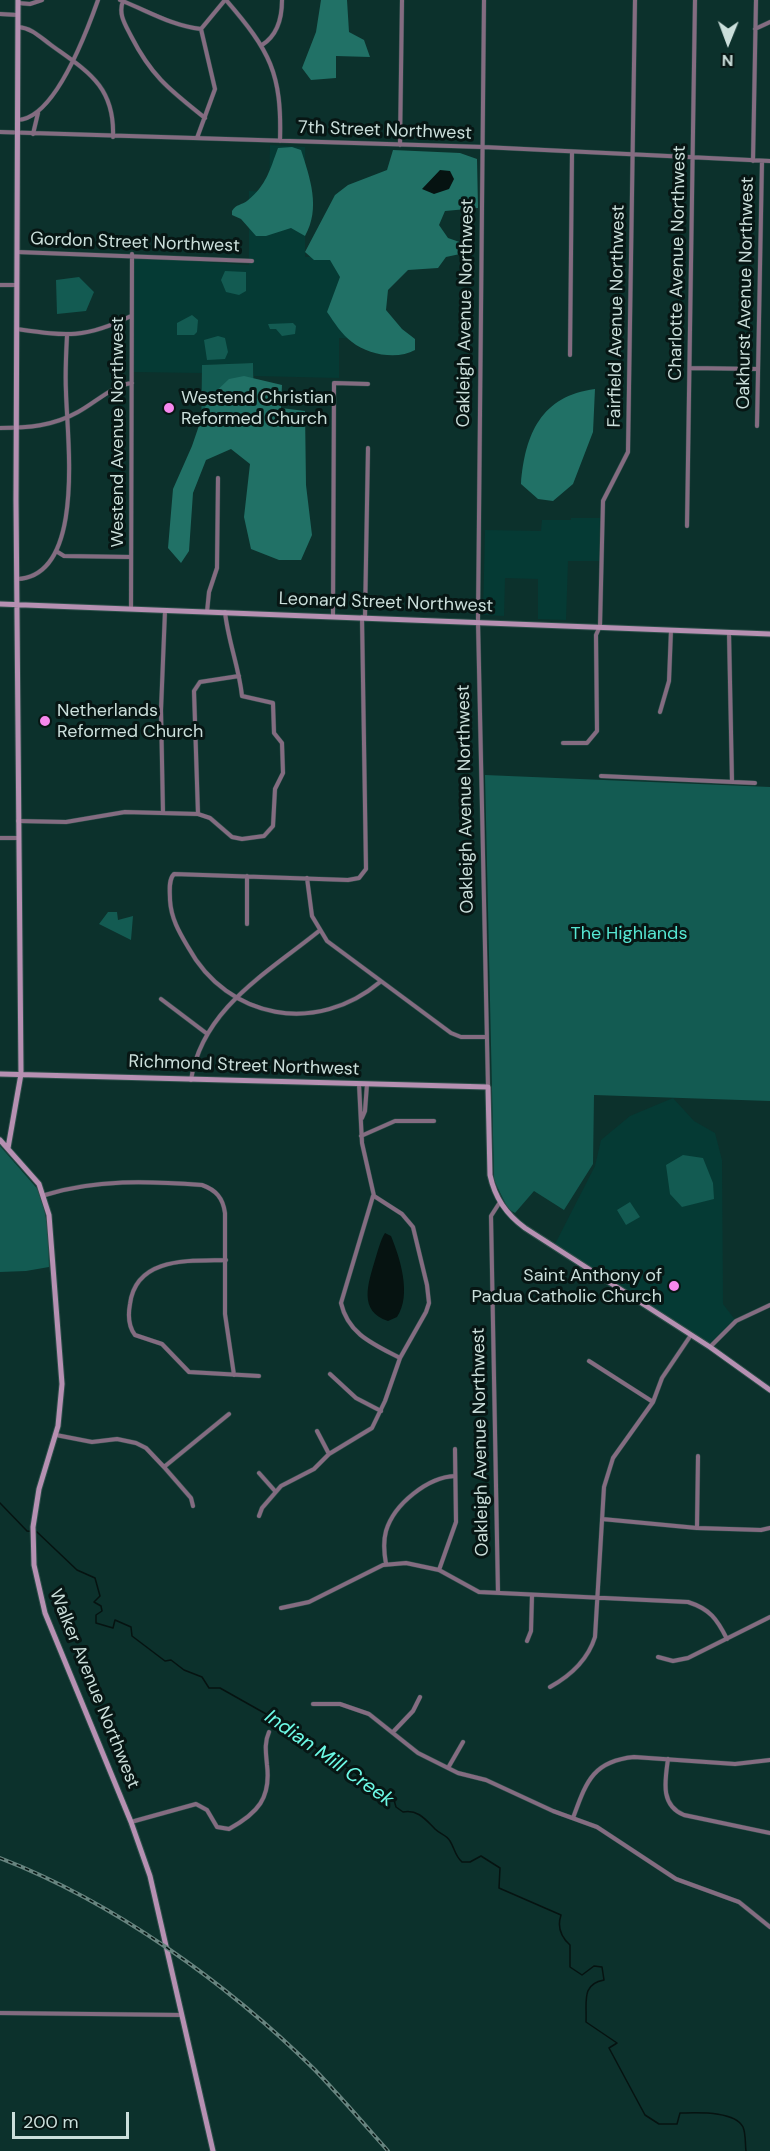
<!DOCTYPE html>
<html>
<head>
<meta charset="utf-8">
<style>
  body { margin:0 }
  #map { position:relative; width:770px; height:2151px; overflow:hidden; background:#0c312c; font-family:"DM Sans",sans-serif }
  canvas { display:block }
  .north { position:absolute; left:698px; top:12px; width:60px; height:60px; -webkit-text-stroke:4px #071614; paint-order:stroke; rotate:181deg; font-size:16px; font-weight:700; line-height:24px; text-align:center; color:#cbdfdb }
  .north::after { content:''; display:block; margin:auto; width:21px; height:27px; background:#cbdfdb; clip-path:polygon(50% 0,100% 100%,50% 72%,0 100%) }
  .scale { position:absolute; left:12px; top:2112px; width:117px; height:27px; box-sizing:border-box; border:3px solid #cbdfdb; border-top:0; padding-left:8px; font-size:18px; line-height:21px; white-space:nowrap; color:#cbdfdb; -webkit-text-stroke:4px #071614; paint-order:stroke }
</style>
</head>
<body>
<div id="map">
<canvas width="770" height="2151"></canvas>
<div class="north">N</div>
<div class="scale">200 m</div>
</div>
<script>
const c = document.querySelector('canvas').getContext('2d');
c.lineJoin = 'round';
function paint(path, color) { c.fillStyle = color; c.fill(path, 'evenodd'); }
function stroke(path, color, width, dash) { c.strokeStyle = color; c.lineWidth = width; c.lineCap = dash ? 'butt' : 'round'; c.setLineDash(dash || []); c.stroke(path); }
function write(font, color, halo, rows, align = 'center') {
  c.font = font + ' "DM Sans",sans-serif'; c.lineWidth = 6; c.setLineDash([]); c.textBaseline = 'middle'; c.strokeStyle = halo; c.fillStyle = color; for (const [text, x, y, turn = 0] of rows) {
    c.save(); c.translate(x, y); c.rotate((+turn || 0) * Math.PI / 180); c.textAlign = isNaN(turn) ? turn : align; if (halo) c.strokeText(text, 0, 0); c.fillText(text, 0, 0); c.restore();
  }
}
paint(new Path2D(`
  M 270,145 L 305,147 L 305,257 L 367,257 L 367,339 L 339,338 L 339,378 L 254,376 L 253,363 L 203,365 L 202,373 L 134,372 L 134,257 L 249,265 L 249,191 L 269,192 Z
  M 571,518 L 600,518 L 599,561 L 568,561 L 566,620 L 538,619 L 538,579 L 505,578 L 504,616 L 483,615 L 485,530 L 541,531 L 542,520 L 571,520 Z
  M 673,1098 L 694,1121 L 715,1133 L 722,1160 L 723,1304 L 736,1321 L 710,1347 L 554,1246 L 595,1166 L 601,1140 L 630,1116 Z`), '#053a34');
paint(new Path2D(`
  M 225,271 L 246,272 L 246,291 L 239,295 L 226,292 L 221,280 Z
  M 79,277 L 94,292 L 86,311 L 57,314 L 56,280 Z
  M 192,315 L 198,320 L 197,332 L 194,335 L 177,335 L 177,323 Z
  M 293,323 L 296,326 L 295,334 L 282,336 L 276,329 L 270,329 L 268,324 Z
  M 218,336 L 225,338 L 228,352 L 225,359 L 207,360 L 204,340 Z
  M 253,363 L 255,444 L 201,444 L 202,365 Z
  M 485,775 L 770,787 L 770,1101 L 594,1095 L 593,1164 L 564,1210 L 534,1191 L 515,1213 L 508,1209 L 494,1180 Z
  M 108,912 L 117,912 L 118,920 L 133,916 L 131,940 L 99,924 Z
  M 0,1146 L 41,1193 L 48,1229 L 49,1267 L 26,1271 L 0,1272 Z
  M 683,1155 L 703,1158 L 713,1183 L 714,1199 L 682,1207 L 670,1194 L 666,1165 Z
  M 630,1202 L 640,1217 L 626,1225 L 617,1210 Z`), '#135b52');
paint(new Path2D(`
  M 321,0 L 347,0 L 349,32 L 364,40 L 370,57 L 336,56 L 336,78 L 311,80 L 302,68 L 316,32 Z
  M 292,147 L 301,150 C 310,178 321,208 305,236 L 291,228 L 266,236 L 256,236 L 241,219 L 232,215 L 232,211 C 236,204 242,205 247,201 C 267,185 270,169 278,148 Z
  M 393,150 L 460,153 L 477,159 L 478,208 L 445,211 L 439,225 L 448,238 L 471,246 L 474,251 L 446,257 L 438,268 L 408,270 L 388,290 L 386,310 L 402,329 L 415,339 L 415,350 C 398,360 368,355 352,342 C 342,335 334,322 327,312 L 340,277 L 330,260 L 314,260 L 305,252 L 335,195 L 348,185 L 387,170 Z
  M 244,376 L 282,385 L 281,408 L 305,411 L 306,485 L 312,535 L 301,560 L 279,560 L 251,549 L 244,517 L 250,464 L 231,449 L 206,460 L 193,493 L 189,551 L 181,563 L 168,548 L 173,489 L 192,446 L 208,399 L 229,379 Z
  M 595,389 L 593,432 L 573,484 L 553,501 L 538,499 L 521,484 C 525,434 541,396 595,389 Z`), '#217166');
paint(new Path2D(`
  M 440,170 L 450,171 L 454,179 L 449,189 L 434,194 L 422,189 Z
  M 385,1233 L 391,1236 C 400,1258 412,1295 397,1317 L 388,1321 C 358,1311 368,1284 375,1260 C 378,1251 380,1241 385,1233 Z`), '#061311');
stroke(new Path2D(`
  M 0,1503 L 27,1531 L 37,1532 L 77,1570 L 95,1578 L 100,1596 L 94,1602 L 101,1606 L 102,1611 L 96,1615 L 96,1623 L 113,1628 L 115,1620 L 131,1627 L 132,1636 L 165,1661 L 171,1660 L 184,1670 L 202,1677 L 209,1688 L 220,1688 L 275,1719 L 283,1732 L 292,1738 L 305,1741 L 359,1775 L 394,1800 L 396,1807 L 403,1812 C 418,1809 426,1820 435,1829 C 440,1834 447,1835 450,1841 C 455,1849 455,1856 462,1862 L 470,1862 L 481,1856 L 500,1868 L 499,1888 L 561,1915 C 557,1927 561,1937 570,1945 L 570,1967 L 582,1975 L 594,1966 L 602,1967 L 604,1980 C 581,1984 587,2002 586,2022 L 617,2043 L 609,2048 L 645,2115 L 659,2124 L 677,2124 L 680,2113 C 695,2113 734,2110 743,2127 C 746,2134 745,2144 746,2151`), '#061311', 1.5);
const street = new Path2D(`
  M 120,0 C 148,11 172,26 201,29
  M 226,0 C 270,51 282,73 280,141
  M 484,0 L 478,621 L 488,1087
  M 123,1 C 118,14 125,24 131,36 C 152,77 170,90 205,118
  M 18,3 L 30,4 L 42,0
  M 0,14 L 18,15
  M 18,27 C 32,28 40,37 51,45 C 87,71 115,86 113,137
  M 755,29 L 770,22
  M 262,45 C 278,35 282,18 282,0
  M 18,120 C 55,118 87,31 98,0
  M 0,132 L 483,147 L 770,161
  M 33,134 L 38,113
  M 197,138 L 215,89 L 201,29 L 225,0
  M 400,145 L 402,0
  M 753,161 L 756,0
  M 17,252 L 252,261
  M 0,285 L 16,285
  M 17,329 C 66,336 85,339 131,316
  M 570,355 L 572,152
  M 690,368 L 758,369
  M 757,426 L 762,161
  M 0,428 C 28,428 53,426 78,412 C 95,403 113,385 132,383
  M 687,526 L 695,0
  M 56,551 L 64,556 L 131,557
  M 17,579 C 86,576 67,438 66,392 C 65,373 66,355 67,336
  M 131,609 L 132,254
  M 207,612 L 209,592 L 217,568 L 218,478
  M 333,616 L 334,383 L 368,384
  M 362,617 L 366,869 L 359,878 L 348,880 L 174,874 C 168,880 170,892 170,900 C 171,918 179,932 188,947 C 228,1020 317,1035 380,982
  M 365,617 L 368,448
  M 729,632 L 732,782
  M 660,712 L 669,681 L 671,630
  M 563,743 L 587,743 L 597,731 L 596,635 L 600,626 L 603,501 L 628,452 L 635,0
  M 601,776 L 755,783
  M 163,813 L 161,710 L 165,611
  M 198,814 L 194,691 L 200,682 L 239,676
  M 18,821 L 66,822 L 125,812 L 198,814 L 210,818 L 232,837 L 242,839 L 264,836 L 273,826 L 275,789 L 283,773 L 282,743 L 274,733 L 273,703 L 242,696 C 239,667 228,641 225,612
  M 0,838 L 19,838
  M 247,876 L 247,924
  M 307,878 L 312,916 L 327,941 L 451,1033 L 461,1037 L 486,1037
  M 161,999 L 206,1033
  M 191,1080 C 202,1009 267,973 319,931
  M 362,1118 L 365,1111 L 367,1084
  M 361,1136 L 395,1121 L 434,1121
  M 45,1195 C 96,1179 149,1181 202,1185 C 216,1190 223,1198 225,1213 L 225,1314 L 234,1375
  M 373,1196 L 341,1303 C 348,1334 373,1344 400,1358
  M 226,1260 C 191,1261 136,1256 130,1304 C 128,1315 128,1326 135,1335 L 162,1344 L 189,1372 L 259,1376
  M 710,1347 L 736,1321 L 770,1305
  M 589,1361 L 653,1402
  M 330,1374 L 356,1398 L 381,1411
  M 317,1431 L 329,1454
  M 56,1435 L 92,1442 L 117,1439 L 136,1443 L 146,1448 L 164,1467 L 191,1498 L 193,1506
  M 164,1467 L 229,1414
  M 259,1473 L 275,1491
  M 259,1516 L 262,1508 L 281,1486 L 314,1469 L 329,1454 L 372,1428 L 385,1401 L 400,1358 L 426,1312 L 429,1303 L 427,1285 L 413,1227 L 402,1214 L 374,1196 L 362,1143 L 359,1084
  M 602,1519 L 697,1528 L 761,1530 L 770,1528
  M 697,1528 L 698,1456
  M 386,1564 C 384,1553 383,1542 386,1531 C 394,1504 428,1477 455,1476
  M 439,1570 L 456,1522 L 455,1449
  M 498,1593 L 491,1216 L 500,1202
  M 281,1608 L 309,1602 L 383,1565 L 406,1563 L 439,1570 L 479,1592 L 688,1602 C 710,1609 717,1619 727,1639
  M 527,1641 L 531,1631 L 532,1595
  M 658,1657 L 673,1661 L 688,1658 L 770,1617
  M 550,1687 C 570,1676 588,1659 595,1637 L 604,1487 L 613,1458 L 653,1402 L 662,1378 L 691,1335
  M 313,1704 L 340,1704 L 369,1714 L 418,1753 L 458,1773 L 486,1780 L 553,1811 L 597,1827 L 676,1879 L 739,1902 L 770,1927
  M 393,1732 L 413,1711 L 420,1697
  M 668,1759 C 665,1781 660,1805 684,1815 L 770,1833
  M 448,1768 L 463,1742
  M 573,1818 C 586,1783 592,1761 634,1757 L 735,1764 L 770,1760
  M 131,1822 L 196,1804 L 207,1810 L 217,1827 L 229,1829 C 258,1813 271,1798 267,1765 C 266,1753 264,1743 269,1732
  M 0,2013 L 182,2015`);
const secondary = new Path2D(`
  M 0,604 L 770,634
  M 0,1074 L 488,1087 L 490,1175 C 495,1198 506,1214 525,1228 L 710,1347 L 770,1390
  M 0,1140 L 39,1184 L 49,1215 L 62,1384 L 58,1426 L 39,1489 L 33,1527 L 34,1565 L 45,1613 L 131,1822 L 150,1876 L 213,2151
  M 8,1148 L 21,1074 L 16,500 L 18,0`);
stroke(street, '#2b4d48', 5);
stroke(secondary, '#2b4d48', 7);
stroke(street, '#846c81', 4);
stroke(secondary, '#b690b2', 5);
const rail = new Path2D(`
  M 0,1858 C 114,1902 228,1984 315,2070 C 340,2096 364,2124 388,2151`);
stroke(rail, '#67847f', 4);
stroke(rail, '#071614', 1.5, [4.5]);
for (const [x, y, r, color] of [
  [169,408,6,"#f688ed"],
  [45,721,6,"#f688ed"],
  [674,1286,6,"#f688ed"]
]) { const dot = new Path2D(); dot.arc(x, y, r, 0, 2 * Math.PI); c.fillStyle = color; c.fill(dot); stroke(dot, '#071614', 2); }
write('18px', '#cbdfdb', '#071614', [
  ["7th Street Northwest",385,131,2],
  ["Gordon Street Northwest",135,243,2],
  ["Charlotte Avenue Northwest",678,263,-89],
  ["Oakhurst Avenue Northwest",746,293,-89],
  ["Oakleigh Avenue Northwest",466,313,-89],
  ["Fairfield Avenue Northwest",617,316,-89],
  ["Westend Avenue Northwest",118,432,-90],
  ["Leonard Street Northwest",386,603,2],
  ["Oakleigh Avenue Northwest",466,799,-91],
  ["Richmond Street Northwest",244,1066,2],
  ["Oakleigh Avenue Northwest",481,1442,-91],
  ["Walker Avenue Northwest",94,1689,68]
]);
write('18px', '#cbdfdb', '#071614', [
  ["Westend Christian",181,398],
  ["Reformed Church",181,419],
  ["Netherlands",57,711],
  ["Reformed Church",57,732],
  ["Saint Anthony of",662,1276,"right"],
  ["Padua Catholic Church",662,1297,"right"]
], 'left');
write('18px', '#56e7d3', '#071614', [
  ["The Highlands",629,934]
]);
write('italic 20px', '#6dfbe7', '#071614', [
  ["Indian Mill Creek",329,1759,35]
]);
</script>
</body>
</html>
